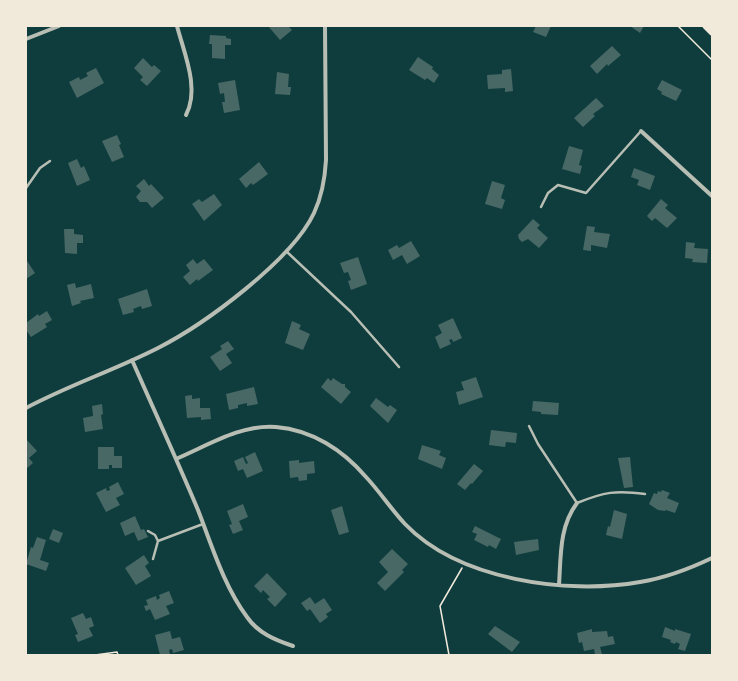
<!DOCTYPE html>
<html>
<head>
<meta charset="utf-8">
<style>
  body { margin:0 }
  #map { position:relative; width:738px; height:681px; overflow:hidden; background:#0f3d3e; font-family:Ubuntu,sans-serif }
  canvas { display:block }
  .frame { position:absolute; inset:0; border:27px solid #f1e9da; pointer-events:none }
</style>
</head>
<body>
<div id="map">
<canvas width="738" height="681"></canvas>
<div class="frame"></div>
</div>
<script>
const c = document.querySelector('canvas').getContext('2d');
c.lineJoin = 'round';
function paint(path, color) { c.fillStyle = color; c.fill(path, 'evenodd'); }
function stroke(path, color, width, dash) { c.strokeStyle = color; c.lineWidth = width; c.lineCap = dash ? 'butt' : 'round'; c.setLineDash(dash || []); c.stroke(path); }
paint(new Path2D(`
  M 268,26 L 288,26 L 292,30 L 280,40 Z
  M 536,26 L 551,26 L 546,37 L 533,32 Z
  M 630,26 L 644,26 L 640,33 Z
  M 210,35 L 226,36 L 226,38 L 231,39 L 231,45 L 225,45 L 225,59 L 212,58 L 212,44 L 209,44 Z
  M 612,46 L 621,55 L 608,66 L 607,64 L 597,74 L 590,66 Z
  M 418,57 L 433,67 L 432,69 L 439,75 L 434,83 L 427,78 L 425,80 L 409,70 Z
  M 143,58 L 152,67 L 154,65 L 161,71 L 147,86 L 140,80 L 143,77 L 134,68 Z
  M 96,68 L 104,83 L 77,98 L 69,82 L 79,77 L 80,80 L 88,76 L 86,73 Z
  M 511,69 L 513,91 L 505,92 L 505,88 L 488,89 L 487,75 L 502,74 L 502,70 Z
  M 277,72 L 289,74 L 288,87 L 291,87 L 290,95 L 275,94 Z
  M 235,80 L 240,110 L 224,113 L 222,102 L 225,102 L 224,93 L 220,94 L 218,83 Z
  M 662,80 L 682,90 L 676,101 L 661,94 L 662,92 L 657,89 Z
  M 596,98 L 604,106 L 593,114 L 595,116 L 583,127 L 574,118 Z
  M 117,135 L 121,144 L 119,145 L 124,157 L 112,162 L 102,141 Z
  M 569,146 L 583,150 L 579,165 L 582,166 L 580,174 L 562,169 Z
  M 77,159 L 81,168 L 84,166 L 90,180 L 77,186 L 68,163 Z
  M 259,162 L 268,174 L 253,185 L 251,183 L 246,188 L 239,179 Z
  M 634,168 L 655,176 L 650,190 L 637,185 L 639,180 L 631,177 Z
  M 144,179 L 149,186 L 151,184 L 164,198 L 152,208 L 147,202 L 140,202 L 136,197 L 141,191 L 136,186 Z
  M 492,181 L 505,185 L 501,198 L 505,200 L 502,209 L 485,204 Z
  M 214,194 L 222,205 L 204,221 L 192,204 L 199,199 L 202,202 Z
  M 661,199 L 668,205 L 665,208 L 677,218 L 667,228 L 655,218 L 652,221 L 647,216 Z
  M 533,219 L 540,225 L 537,228 L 548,238 L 539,248 L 528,239 L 522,242 L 519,239 L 518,235 Z
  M 587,226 L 595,227 L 594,232 L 610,234 L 607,248 L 591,245 L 591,251 L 583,250 Z
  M 64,229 L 74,229 L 74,234 L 83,235 L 83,243 L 77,243 L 77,254 L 65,253 Z
  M 411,241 L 420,256 L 407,264 L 402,255 L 393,260 L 388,250 L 397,245 L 399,248 Z
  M 686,242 L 695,243 L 694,248 L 708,249 L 707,263 L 692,262 L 693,259 L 685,258 Z
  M 358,257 L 367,284 L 351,290 L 348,281 L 351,280 L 348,272 L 344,273 L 340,263 Z
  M 193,259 L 197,264 L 204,259 L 213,270 L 198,281 L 197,279 L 190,285 L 183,277 L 190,271 L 186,265 Z
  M 27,261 L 35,273 L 26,279 L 26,262 Z
  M 75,283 L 76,288 L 91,284 L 94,298 L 80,301 L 81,303 L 72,306 L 67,285 Z
  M 147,289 L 152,306 L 142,309 L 141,306 L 133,309 L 134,312 L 123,315 L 118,299 Z
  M 47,311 L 52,320 L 45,324 L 47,327 L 31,337 L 26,330 L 26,323 L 38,314 L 39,316 Z
  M 453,318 L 462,338 L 453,342 L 452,339 L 449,340 L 451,344 L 440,349 L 435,337 L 442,333 L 438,325 Z
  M 292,321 L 301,325 L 299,329 L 310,334 L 303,350 L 285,343 Z
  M 228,341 L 234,349 L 226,354 L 232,363 L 220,371 L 210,357 L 222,349 L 220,346 Z
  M 476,377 L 483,397 L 459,405 L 456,392 L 464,390 L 461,382 Z
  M 328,378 L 331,381 L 333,378 L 342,384 L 345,384 L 345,387 L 351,392 L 341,404 L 321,387 Z
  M 254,387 L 258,404 L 247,406 L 247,403 L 238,405 L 238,408 L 229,410 L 226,394 Z
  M 192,395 L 192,399 L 200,398 L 200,408 L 210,408 L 211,419 L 201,420 L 201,417 L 187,418 L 185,396 Z
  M 376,398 L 388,407 L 390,405 L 397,410 L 388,423 L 370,406 Z
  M 533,401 L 559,403 L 558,415 L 541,414 L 541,412 L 532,411 Z
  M 102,404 L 103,414 L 101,415 L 103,429 L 85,432 L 83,418 L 93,416 L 92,406 Z
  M 491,430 L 517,433 L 516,443 L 506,442 L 505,447 L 489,445 Z
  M 26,439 L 37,451 L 29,458 L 33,463 L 26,469 Z
  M 422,445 L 441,451 L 439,455 L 446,458 L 442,469 L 418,459 Z
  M 98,447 L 114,447 L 114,456 L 122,456 L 122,468 L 112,468 L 112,465 L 109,465 L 109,469 L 98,469 Z
  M 255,452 L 263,471 L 247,478 L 243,469 L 238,471 L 234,461 L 243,457 L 246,464 L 248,463 L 245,457 Z
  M 630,457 L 633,487 L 624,488 L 618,458 Z
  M 299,460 L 299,463 L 314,461 L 315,473 L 307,474 L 307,480 L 299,481 L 298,477 L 290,478 L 289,461 Z
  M 474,464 L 483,471 L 472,484 L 471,483 L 465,490 L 457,484 Z
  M 118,482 L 124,494 L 116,498 L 120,505 L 106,512 L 96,493 L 106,488 L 107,491 L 110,490 L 109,487 Z
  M 662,490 L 670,493 L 667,498 L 679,503 L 675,513 L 666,510 L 665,511 L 658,510 L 649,504 L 654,493 L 657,494 L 658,491 L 661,492 Z
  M 243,504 L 248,517 L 239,521 L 243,530 L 233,534 L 229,525 L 232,524 L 227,511 Z
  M 342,506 L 349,532 L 339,535 L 331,510 Z
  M 614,510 L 627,514 L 622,539 L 606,535 L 608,526 L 610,527 Z
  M 135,516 L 141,530 L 144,529 L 148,537 L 138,541 L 134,532 L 125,536 L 120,523 Z
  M 475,526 L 501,539 L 496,549 L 489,545 L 488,547 L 474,540 L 477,534 L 472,532 Z
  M 53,529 L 63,533 L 59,543 L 49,539 Z
  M 37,537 L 46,540 L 40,560 L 49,563 L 46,571 L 26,564 L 31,547 L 33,548 Z
  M 538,539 L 539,550 L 516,555 L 514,542 Z
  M 392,549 L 408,564 L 402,570 L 404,572 L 385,591 L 377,583 L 388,572 L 379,562 Z
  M 144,555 L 149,563 L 145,566 L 151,576 L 136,585 L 125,568 Z
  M 267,573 L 287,594 L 275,607 L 267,599 L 270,597 L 263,590 L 261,593 L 254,586 Z
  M 169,591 L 174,603 L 166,606 L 170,614 L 155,620 L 150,609 L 146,611 L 144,606 L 148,605 L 146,600 L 156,596 L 157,600 L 160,598 L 159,595 Z
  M 310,597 L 315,604 L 324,598 L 332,610 L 326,614 L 328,617 L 320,623 L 310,609 L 307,611 L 301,603 Z
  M 83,613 L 86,619 L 91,617 L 94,626 L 89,628 L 93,636 L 78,642 L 75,635 L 78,634 L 71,618 Z
  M 495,626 L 520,642 L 512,652 L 488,634 Z
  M 665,627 L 675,631 L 675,629 L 691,634 L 685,651 L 678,649 L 680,644 L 676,642 L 675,644 L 670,642 L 671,640 L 662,637 Z
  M 592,629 L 592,632 L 607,631 L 608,637 L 613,636 L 615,644 L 600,647 L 602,654 L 595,655 L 594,649 L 584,651 L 582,642 L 579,643 L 577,633 Z
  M 170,631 L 172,639 L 180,637 L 184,650 L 173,653 L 172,649 L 169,650 L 170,654 L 160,655 L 155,635 Z`), '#486865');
stroke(new Path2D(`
  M 678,26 L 712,60
  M 95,655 L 117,652 L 118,655
  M 449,655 L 440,606 L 462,568`), '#f1e9da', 1.5);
stroke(new Path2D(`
  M 26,188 L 40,168 L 50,161
  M 541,207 L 548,193 L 558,185 L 586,193 L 641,131
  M 286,251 L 351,312 L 399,367
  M 529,426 L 538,444 L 577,503 C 604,492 616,490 645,494
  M 148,531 L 155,535 L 158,541
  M 153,559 L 158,541 L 203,524`), '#b8beb3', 2.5);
stroke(new Path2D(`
  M 177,26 C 184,53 200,88 186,115
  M 26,39 L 59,26
  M 641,131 L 712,196
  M 132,360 C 154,410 177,460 198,510 C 212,546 224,586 247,617 C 258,633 275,640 293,646
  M 26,408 C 69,385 115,370 158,348 C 205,324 292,260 314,213 C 322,196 325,178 326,160 L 325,26
  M 176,459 C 207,446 241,424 276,427 C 312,430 343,450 366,477 C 380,492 391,509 405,524 C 459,580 566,595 640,582 C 665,578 689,569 712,558
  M 559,585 C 561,556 559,527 577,503`), '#b8beb3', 4);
stroke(new Path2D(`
  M 706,26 L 712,32`), '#f1e9da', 7);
</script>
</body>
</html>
